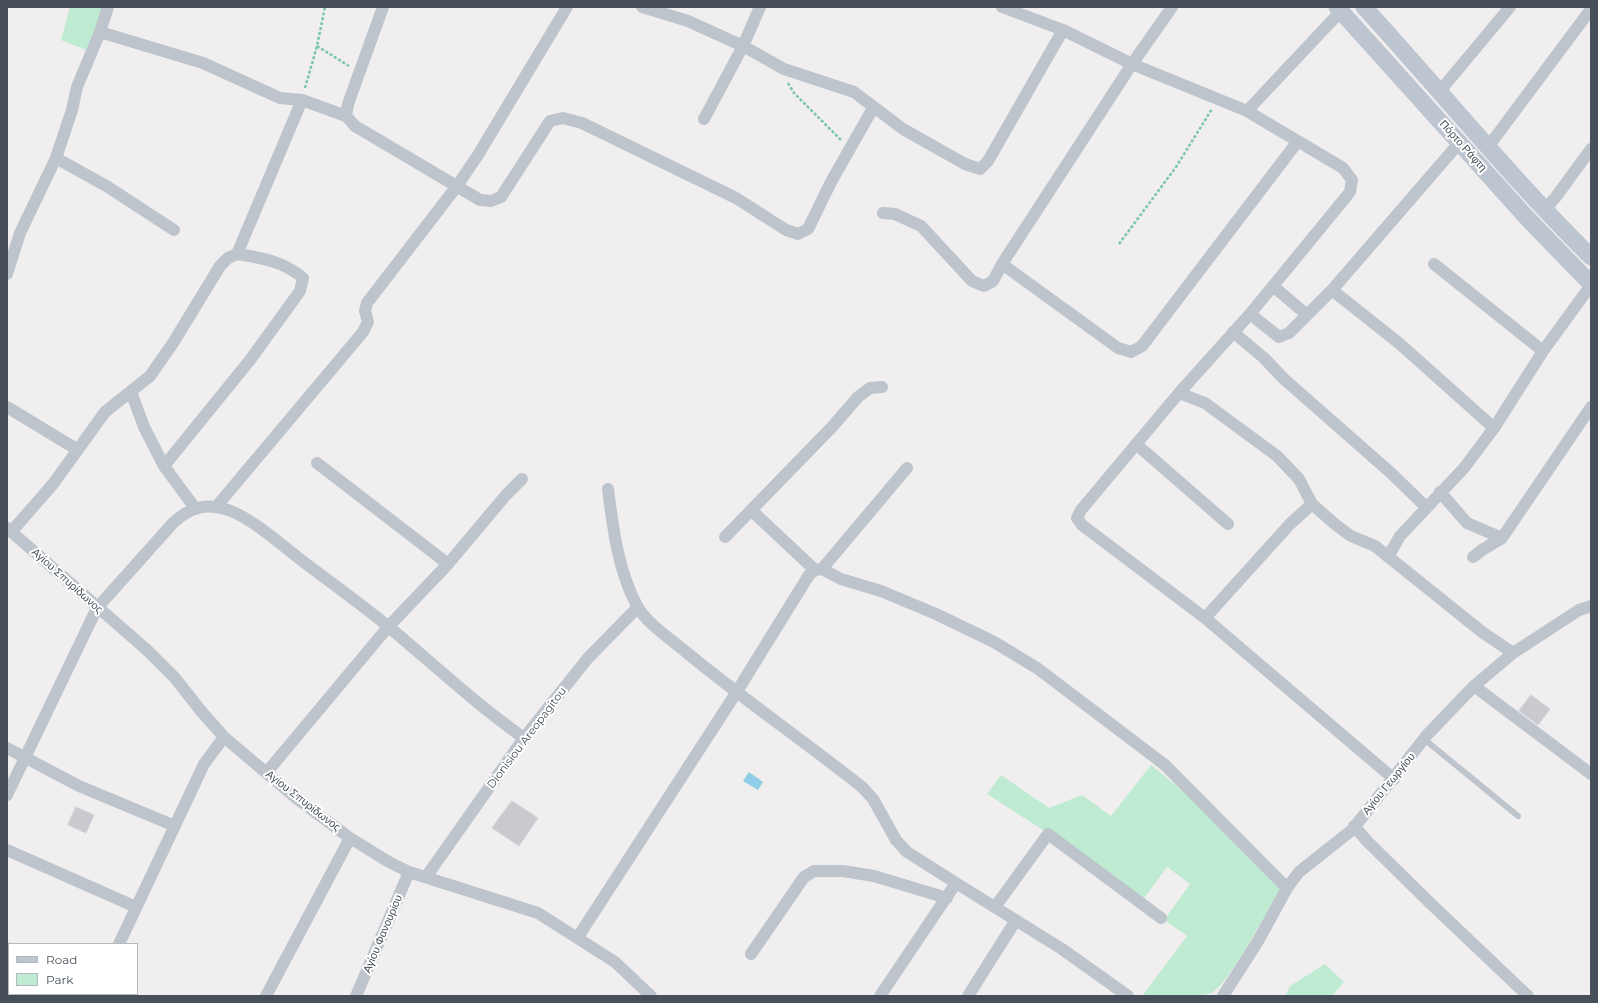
<!DOCTYPE html>
<html>
<head>
<meta charset="utf-8">
<style>
  body { margin:0 }
  #map { position:relative; width:1598px; height:1003px; overflow:hidden; background:#f0eeee; font-family:Montserrat,sans-serif }
  canvas { display:block }
  .frame { position:absolute; inset:0; border:8px solid #47505a; pointer-events:none }
  .legend { position:absolute; left:8px; top:943px; width:130px; height:52px; box-sizing:border-box; background:#fff; border:1px solid #b5b9bd; margin:0; padding:5px 7px; list-style:none; font-size:12px; color:#47505a }
  .legend li { display:flex; align-items:center; gap:8px; height:20px }
  .legend b { width:20px; border:1px solid #b5b9bd }
</style>
</head>
<body>
<div id="map">
<canvas width="1598" height="1003"></canvas>
<div class="frame"></div>
<ul class="legend">
<li><b style="height:5px;background:#bdc5d1"></b>Road</li>
<li><b style="height:11px;background:#bfebd3"></b>Park</li>
</ul>
</div>
<script>
const c = document.querySelector('canvas').getContext('2d');
c.lineJoin = 'round';
function paint(path, color) { c.fillStyle = color; c.fill(path, 'evenodd'); }
function stroke(path, color, width, dash) { c.strokeStyle = color; c.lineWidth = width; c.lineCap = dash ? 'butt' : 'round'; c.setLineDash(dash || []); c.stroke(path); }
function write(font, color, halo, rows, align = 'center') {
  c.font = font + ' Montserrat,sans-serif'; c.lineWidth = 4; c.setLineDash([]); c.textBaseline = 'middle'; c.strokeStyle = halo; c.fillStyle = color; for (const [text, x, y, turn = 0] of rows) {
    c.save(); c.translate(x, y); c.rotate((+turn || 0) * Math.PI / 180); c.textAlign = isNaN(turn) ? turn : align; if (halo) c.strokeText(text, 0, 0); c.fillText(text, 0, 0); c.restore();
  }
}
paint(new Path2D(`
  M 70,7 L 104,7 L 86,50 L 61,40 Z
  M 1151,765 L 1184,792 L 1280,889 C 1268,909 1229,985 1211,993 C 1193,1000 1162,996 1142,996 L 1187,936 L 1164,920 L 1190,884 L 1167,867 L 1142,901 L 1088,859 L 987,794 L 1001,775 L 1049,808 L 1082,795 L 1111,816 Z
  M 1325,964 L 1344,982 L 1332,996 L 1285,996 L 1290,986 Z`), '#bfebd3');
paint(new Path2D(`
  M 749,772 L 763,782 L 758,790 L 743,781 Z`), '#8fcee6');
const building = new Path2D(`
  M 1531,695 L 1550,709 L 1538,725 L 1519,711 Z
  M 512,801 L 538,818 L 519,846 L 492,828 Z
  M 76,807 L 94,815 L 86,833 L 68,825 Z`);
paint(building, '#c8cad0');
stroke(building, '#d2d4d9', 1);
stroke(new Path2D(`
  M 317,46 L 349,66
  M 788,83 L 794,93 L 841,140
  M 305,88 L 317,46 L 325,7
  M 1119,244 L 1176,167 L 1212,109`), '#79c7a5', 2.5, [3, 2]);
stroke(new Path2D(`
  M 1424,739 L 1518,816`), '#bdc4cc', 6);
stroke(new Path2D(`
  M 383,7 L 348,104 L 346,116 L 355,126 L 480,200 L 491,201 L 501,197 L 550,121 L 563,118 L 582,123 L 736,198 L 786,230 L 798,234 L 808,229 L 831,182 L 873,108
  M 642,7 L 688,21 L 743,46 L 784,69 L 854,92 L 903,129 L 965,164 L 980,169 L 988,161 L 1063,30
  M 1002,7 L 1063,30 L 1132,64 L 1247,111 L 1341,11
  M 100,32 L 203,63 L 280,98 L 302,100 L 346,116
  M 1440,91 L 1510,7
  M 1247,111 L 1343,168 L 1352,180 L 1350,192 L 1250,314 L 1179,393 L 1081,510 L 1077,518 L 1082,525 L 1205,618 L 1394,779
  M 704,119 L 743,46 L 760,7
  M 1488,147 L 1591,9
  M 56,158 L 108,187 L 174,230
  M 1545,209 L 1555,198 L 1591,149
  M 883,213 L 895,214 L 921,226 L 972,281 L 984,286 L 993,281 L 1002,264 L 1132,64 L 1172,7
  M 1002,264 L 1118,348 L 1131,352 L 1142,346 L 1298,141
  M 1434,264 L 1543,351
  M 7,274 L 20,233 L 56,158 L 72,110 L 77,87 L 100,32 L 108,7
  M 1273,286 L 1307,315
  M 1332,290 L 1400,344 L 1494,428
  M 1250,314 L 1279,337 L 1289,333 L 1332,290 L 1460,142
  M 1233,332 L 1264,358 L 1284,379 L 1391,473 L 1426,507
  M 131,392 L 144,427 L 164,466 L 195,508
  M 1179,393 L 1205,403 L 1277,456 L 1299,479 L 1312,504 L 1336,525 L 1351,536 L 1375,546 L 1482,632 L 1513,653
  M 7,407 L 78,450
  M 1136,444 L 1228,524
  M 317,463 L 448,564
  M 164,466 L 250,360 L 300,291 L 303,278 C 283,261 262,258 237,254
  M 608,489 C 613,529 618,570 637,606 C 647,624 671,639 686,652 C 743,699 804,741 862,787 L 873,799 L 896,840 L 907,852 L 956,883
  M 1440,492 L 1467,523 L 1502,538
  M 216,507 L 363,332 L 368,322 L 365,311 L 367,303 L 457,186 L 478,155 L 567,7
  M 751,510 L 815,570
  M 7,528 L 147,650 L 175,678 L 201,711 L 224,737 L 296,798 L 350,838 L 389,862 L 409,872 L 538,913 L 615,962 L 651,996
  M 12,531 L 53,484 L 105,412 L 150,376 L 173,343 L 220,266 L 228,258 L 237,254 L 302,100
  M 725,537 L 832,427 L 858,397 L 870,388 L 882,387
  M 1388,557 L 1400,536 L 1464,468 L 1494,428 L 1543,351 L 1591,285
  M 1473,557 L 1482,550 L 1502,538 L 1591,407
  M 822,569 L 907,468
  M 1205,618 L 1290,524 L 1312,504
  M 1474,686 L 1591,774
  M 7,748 L 79,786 L 175,826
  M 267,772 L 388,627 L 448,564 L 506,495 L 522,479
  M 7,795 L 97,608 L 173,523 C 190,507 207,502 231,511 C 254,520 284,547 305,563 C 333,584 362,605 389,627 C 434,665 476,704 524,738
  M 1354,826 L 1367,841 L 1429,902 L 1528,996
  M 7,850 L 136,907
  M 426,877 L 524,738 L 588,658 L 638,607
  M 995,907 L 1048,834 L 1161,918
  M 578,937 L 736,693 L 809,575 L 815,570 L 822,569 L 841,579 L 881,591 L 936,614 L 994,642 L 1037,668 L 1165,765 L 1287,888
  M 119,944 L 204,764 L 224,737
  M 7,948 L 9,949
  M 751,954 L 804,877 L 814,871 L 843,871 L 874,876 L 947,898
  M 266,996 L 350,838
  M 356,996 L 409,872
  M 880,996 L 956,883 L 1062,949 L 1128,996
  M 968,996 L 1016,920
  M 1223,996 L 1258,941 L 1287,888 L 1299,872 L 1352,830 L 1427,735 L 1474,686 L 1513,653 L 1579,610 L 1591,606`), '#bdc4cc', 12);
stroke(new Path2D(`
  M 1337,7 L 1528,219 L 1591,284
  M 1364,7 C 1440,90 1511,178 1591,257`), '#bdc5d1', 17);
write('11px', '#47505a', '#fff', [
  ["Πόρτο Ράφτη",1463,146,48],
  ["Αγίου Σπυρίδωνος",67,581,42],
  ["Dionisiou Areopagitou",527,738,-53],
  ["Αγίου Γεωργίου",1389,784,-51],
  ["Αγίου Σπυρίδωνος",303,801,38],
  ["Αγίου Φανουρίου",383,934,-67]
]);
</script>
</body>
</html>
